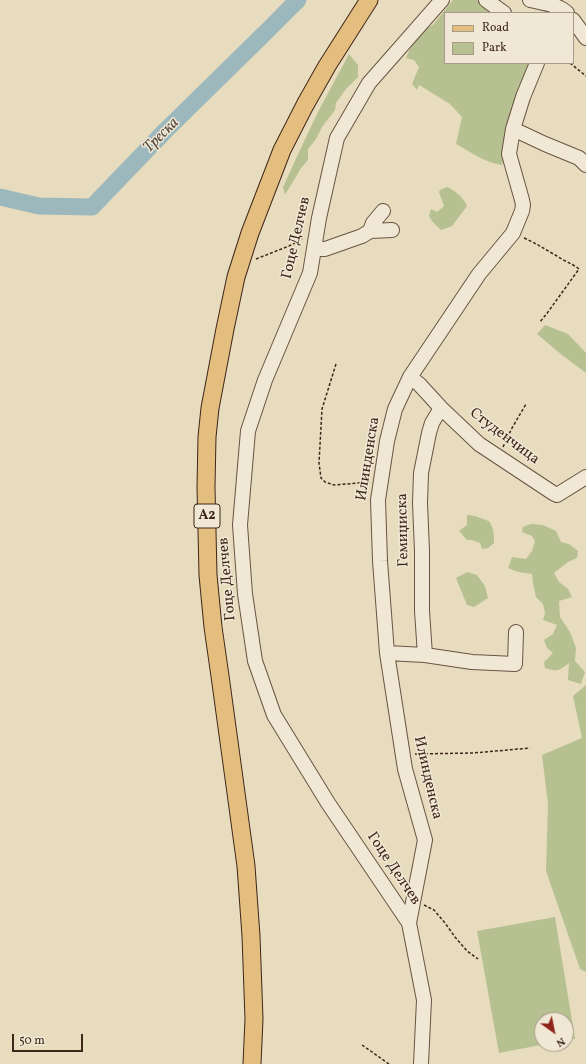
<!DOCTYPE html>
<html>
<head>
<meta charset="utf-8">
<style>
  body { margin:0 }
  #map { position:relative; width:586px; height:1064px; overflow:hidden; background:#e8dcbe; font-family:Vollkorn,serif }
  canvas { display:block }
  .legend { position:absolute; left:444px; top:12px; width:130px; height:52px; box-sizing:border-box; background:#f0e8d5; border:1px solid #a99a8a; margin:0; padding:5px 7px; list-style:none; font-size:12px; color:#3e261a }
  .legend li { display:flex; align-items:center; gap:8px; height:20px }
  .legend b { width:20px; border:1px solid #a99a8a }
  .north { position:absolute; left:534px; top:1012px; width:40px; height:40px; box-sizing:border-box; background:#f0e8d5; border:1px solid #a99a8a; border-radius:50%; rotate:147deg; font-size:11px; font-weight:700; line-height:16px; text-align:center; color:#3e261a }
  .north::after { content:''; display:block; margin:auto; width:14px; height:18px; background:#8f2418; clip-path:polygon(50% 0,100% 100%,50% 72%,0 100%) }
  .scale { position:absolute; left:12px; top:1034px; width:71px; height:18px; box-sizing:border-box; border:2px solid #3e261a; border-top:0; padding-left:5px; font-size:12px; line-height:14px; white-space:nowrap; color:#3e261a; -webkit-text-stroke:3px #f0e8d5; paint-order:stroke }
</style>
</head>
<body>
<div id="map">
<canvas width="586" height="1064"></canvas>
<ul class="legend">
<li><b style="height:5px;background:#e4be7f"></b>Road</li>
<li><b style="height:11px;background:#b6c091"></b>Park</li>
</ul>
<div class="north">N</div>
<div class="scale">50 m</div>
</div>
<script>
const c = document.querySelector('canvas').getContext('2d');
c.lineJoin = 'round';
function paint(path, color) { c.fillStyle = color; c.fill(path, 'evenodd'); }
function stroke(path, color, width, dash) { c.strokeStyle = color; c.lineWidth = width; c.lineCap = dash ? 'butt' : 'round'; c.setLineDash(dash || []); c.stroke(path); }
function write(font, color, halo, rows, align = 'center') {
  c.font = font + ' Vollkorn,serif'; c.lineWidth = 3; c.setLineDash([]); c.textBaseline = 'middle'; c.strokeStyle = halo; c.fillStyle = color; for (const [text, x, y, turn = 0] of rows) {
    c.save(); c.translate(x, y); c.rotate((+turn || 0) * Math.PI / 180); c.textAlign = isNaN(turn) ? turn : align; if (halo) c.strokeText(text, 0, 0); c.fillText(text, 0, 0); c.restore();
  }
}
paint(new Path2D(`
  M 453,0 L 477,0 L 493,13 L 445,13 L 445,63 L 530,63 L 504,158 L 502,165 C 485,163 471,152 456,144 L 462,117 L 450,104 L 419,85 L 417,90 L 412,84 L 419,67 L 414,60 L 406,58 L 410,49 L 424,30 L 433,25 Z
  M 349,54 L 358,65 L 358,77 L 346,89 L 336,103 L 335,110 L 322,127 L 316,139 L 308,149 L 308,160 L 301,168 L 285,195 L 283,187 L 300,150 L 319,110 Z
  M 447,187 C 456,191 463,197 467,206 L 452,226 L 441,230 L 432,221 L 429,216 L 431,209 L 437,212 L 444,206 L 439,192 L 440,190 Z
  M 545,325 L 568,334 L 586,353 L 586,373 L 562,355 L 537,334 Z
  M 467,515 C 475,515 482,519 489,521 C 494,529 494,534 494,543 L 488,548 L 482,549 L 480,543 L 472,540 L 467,540 L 459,531 L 467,525 Z
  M 531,524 L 543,525 L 556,531 L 561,542 L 569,544 L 578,551 L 577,558 L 568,562 L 554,573 L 559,582 L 568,589 L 572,597 L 559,601 L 560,617 L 570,632 L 576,648 L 575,661 L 585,672 L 581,684 L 568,680 L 569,663 C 559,671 558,672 545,668 L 544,662 L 553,653 L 547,648 L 544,640 L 553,634 L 557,625 L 543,620 L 545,613 L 543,604 L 536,597 L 533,584 L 532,574 L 518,572 L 508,568 L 512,557 L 526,559 L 532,551 L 535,541 L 532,536 L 522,532 L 523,527 Z
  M 467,572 L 477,575 L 485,586 L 488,598 L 474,607 L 467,605 L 456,578 Z
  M 586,685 L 586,972 L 580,969 L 546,871 L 548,804 L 542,755 L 582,738 L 573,696 Z
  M 555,917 L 575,1039 L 566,1040 L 566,1020 L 542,1020 L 542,1044 L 546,1044 L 499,1053 L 477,931 Z`), '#b6c091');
stroke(new Path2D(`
  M 0,197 L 39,206 L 92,207 L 165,131 L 267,31 L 298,0`), '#9db8bd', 17);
const minor = new Path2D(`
  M 486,0 L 504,13
  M 530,0 C 542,3 558,4 567,13
  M 573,20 L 586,38
  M 513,129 L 545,144 L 579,158 L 586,165
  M 370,231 L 373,223 L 383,211
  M 314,249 L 325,249 L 362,236 L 370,231 L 392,230
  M 410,377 L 419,384 L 441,408 L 479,444 L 553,493 L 557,495 L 586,477
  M 387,653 L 425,655 L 472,662 L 515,664 L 516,632
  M 425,655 L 422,611 L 422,551 L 420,503 L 421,473 L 429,433 L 432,423 L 441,408
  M 409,923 L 425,840 L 405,769 L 387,653 L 380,561 L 378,500 L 387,441 L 395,409 L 410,377 L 479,274 L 513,233 L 522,211 L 523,205 L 522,200 L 509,154 L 513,129 L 523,97 L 537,63
  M 421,1064 L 424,1000 L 409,923 L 328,803 L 274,715 L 255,661 L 245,594 L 240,525 L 248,431 L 265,380 L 310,273 L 319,218 L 337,138 L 369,83 L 442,0`);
const major = new Path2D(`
  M 252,1064 L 254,1019 L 251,936 L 246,866 L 220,676 L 213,627 L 208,575 L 206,487 L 207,437 L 210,408 L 225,329 L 236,277 L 250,233 L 282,150 L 305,105 L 327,66 L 369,0`);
stroke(minor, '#685443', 16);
stroke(major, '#3e261a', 19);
stroke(new Path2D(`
  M 570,63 L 586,76
  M 524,238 C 536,243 546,250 557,256 C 564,261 573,264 579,269 L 548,312 L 540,322
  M 256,259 L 289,246 L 301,240 L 303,237
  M 336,364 L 322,409 L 319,463 L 321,478 L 325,482 L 334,485 L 370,482
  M 503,447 L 512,428 L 526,404
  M 415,754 L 473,753 L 530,748
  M 424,905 L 434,910 L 445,923 L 455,937 L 467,951 L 478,959
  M 362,1045 L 389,1064`), '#3e261a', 1.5, [3, 2]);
stroke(minor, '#f0e8d5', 14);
stroke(major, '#e4be7f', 17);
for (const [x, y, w] of [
  [207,516,26]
]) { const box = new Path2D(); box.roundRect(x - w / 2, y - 12, w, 24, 3); c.fillStyle = '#f0e8d5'; c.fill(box); stroke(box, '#3e261a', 1); }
write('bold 14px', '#3e261a', null, [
  ["A2",207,516]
]);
write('15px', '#3e261a', '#f0e8d5', [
  ["Гоце Делчев",297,238,-77],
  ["Студенчица",504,437,37],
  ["Илинденска",369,459,-81],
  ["Гемиџиска",404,530,-91],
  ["Гоце Делчев",228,579,-95],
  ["Илинденска",427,778,77],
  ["Гоце Делчев",393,869,56]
]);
write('italic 16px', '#564a43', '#f0e8d5', [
  ["Треска",162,136,-45]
]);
</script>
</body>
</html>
